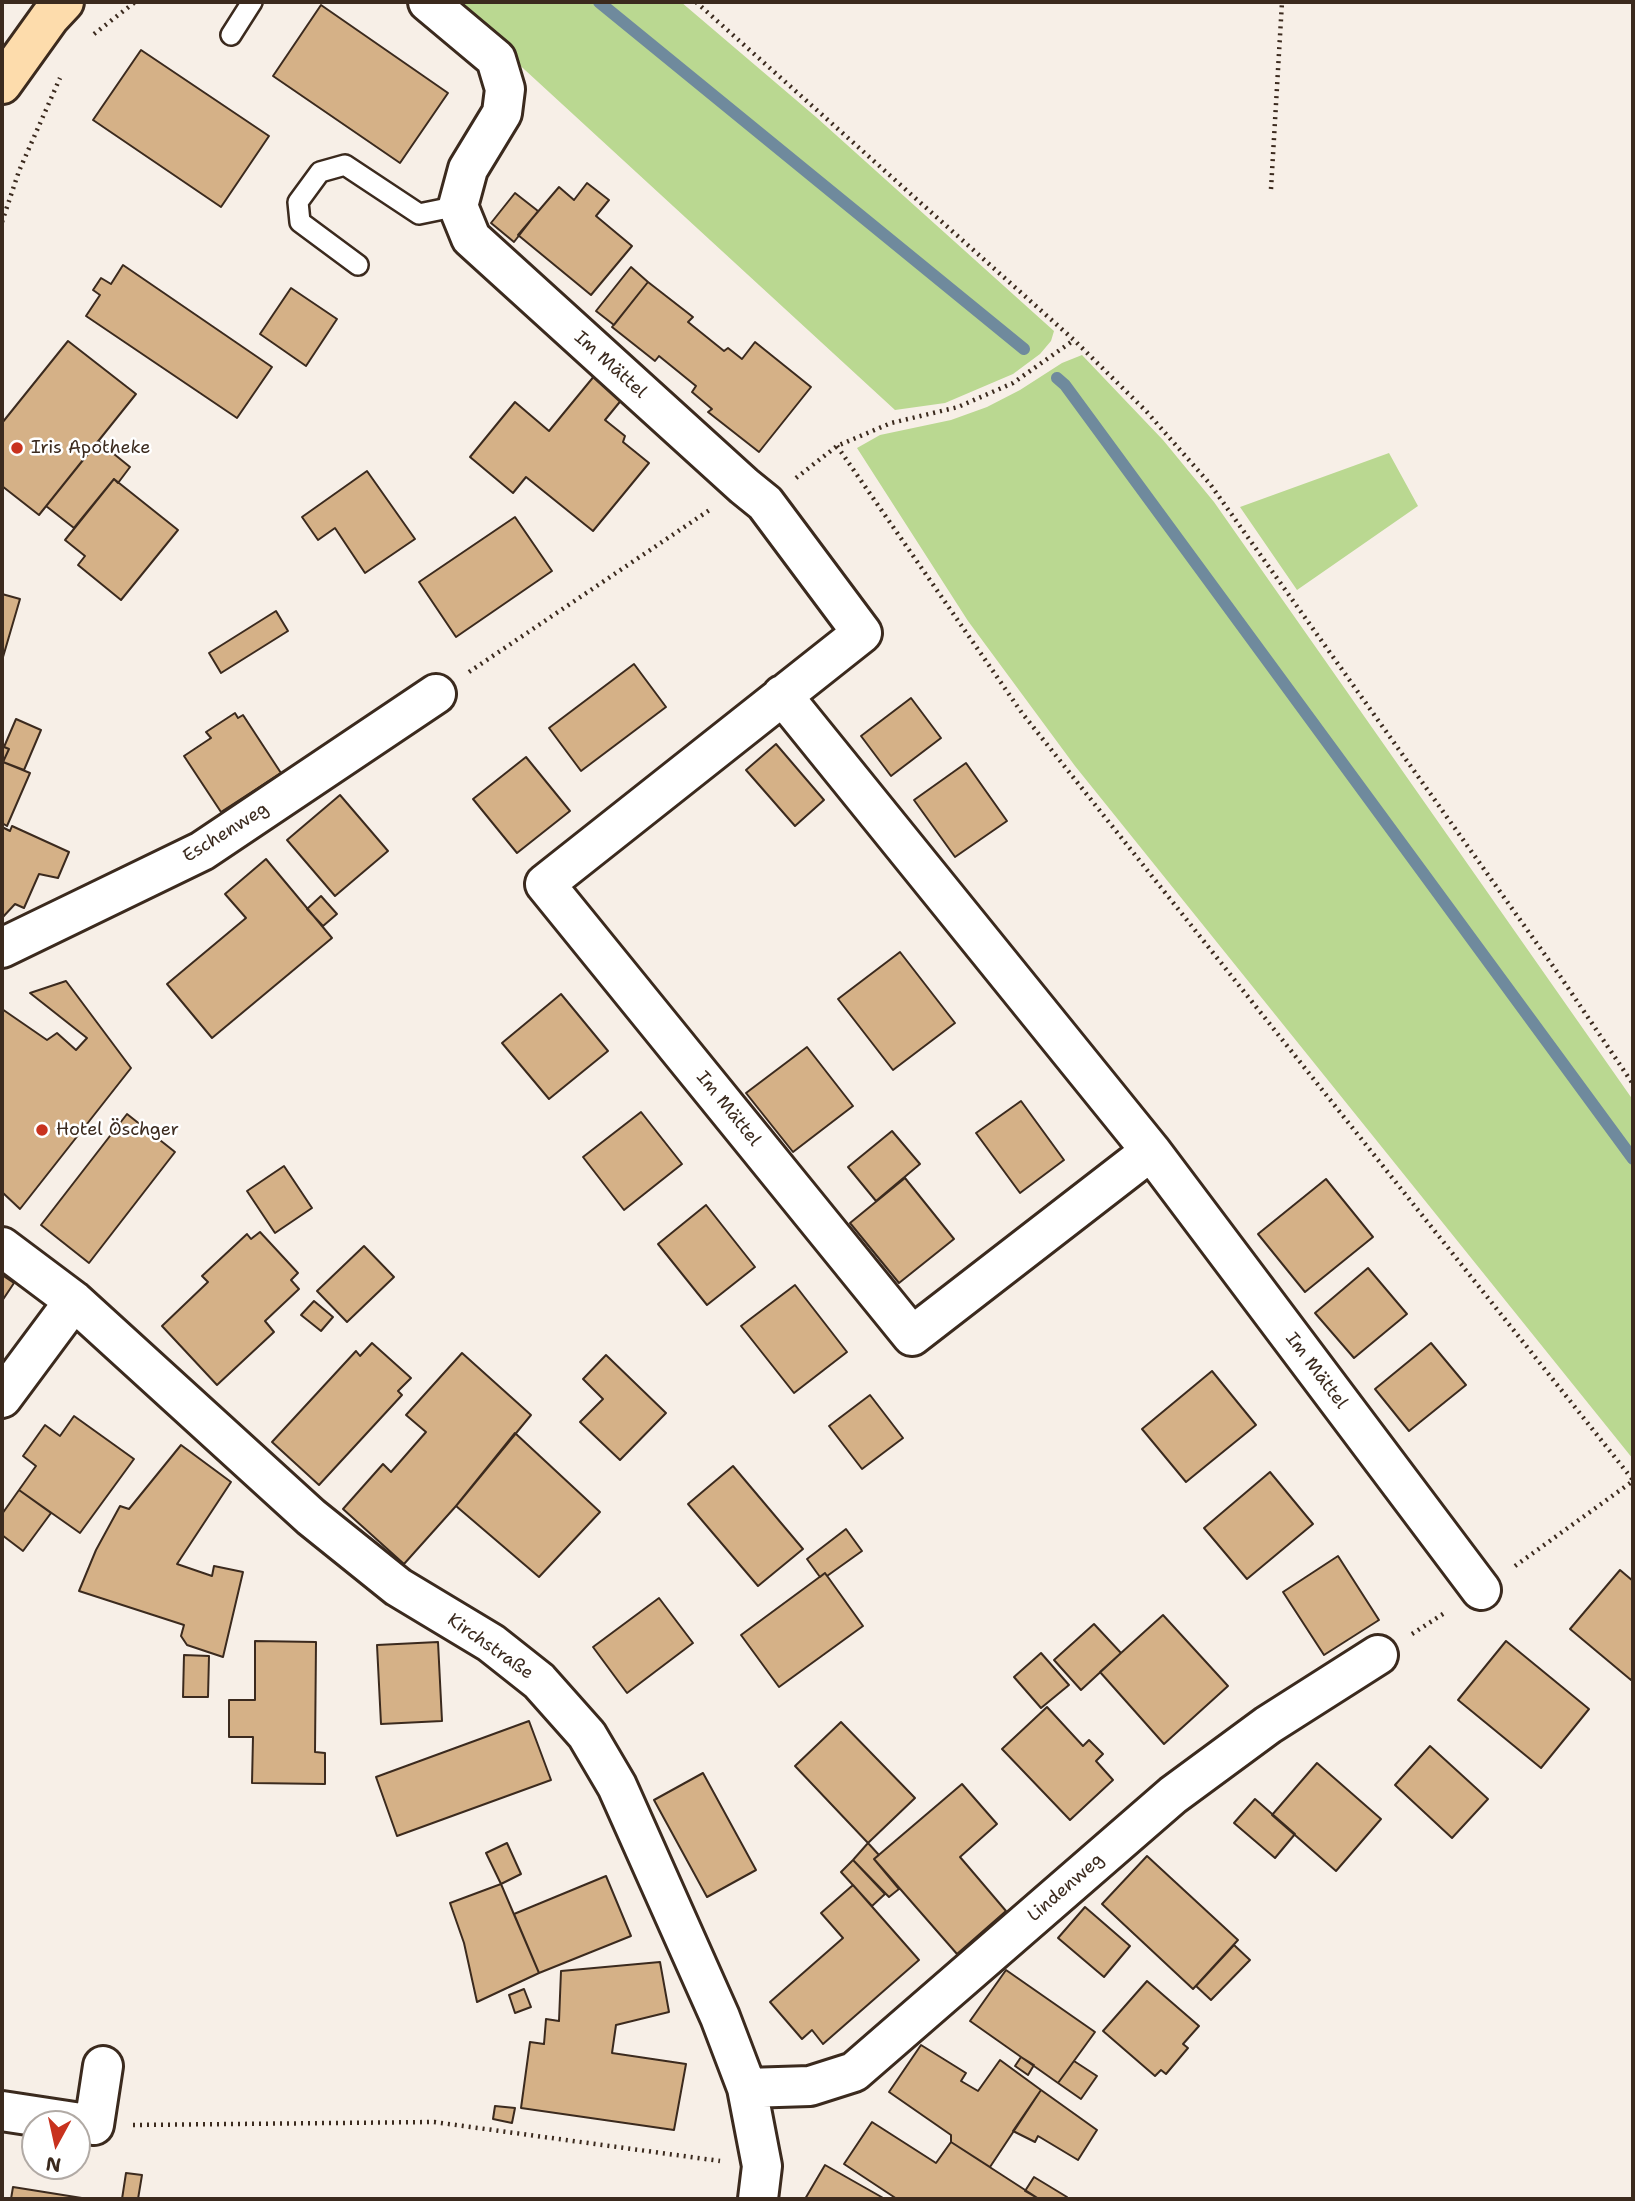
<!DOCTYPE html>
<html>
<head>
<meta charset="utf-8">
<style>
  body { margin:0 }
  #map { position:relative; width:1635px; height:2201px; overflow:hidden; background:#f7efe7; font-family:"Shantell Sans",sans-serif }
  canvas { display:block }
  .frame { position:absolute; inset:0; border:4px solid #3b2a1e; pointer-events:none }
  .north { position:absolute; left:21px; top:2110px; width:70px; height:70px; box-sizing:border-box; background:#fff; border:2px solid #b1aaa5; border-radius:50%; rotate:188deg; font-size:19px; font-weight:700; line-height:28px; text-align:center; color:#3b2a1e }
  .north::after { content:''; display:block; margin:auto; width:24px; height:32px; background:#c8321e; clip-path:polygon(50% 0,100% 100%,50% 72%,0 100%) }
</style>
</head>
<body>
<div id="map">
<canvas width="1635" height="2201"></canvas>
<div class="frame"></div>
<div class="north">N</div>
</div>
<script>
const c = document.querySelector('canvas').getContext('2d');
c.lineJoin = 'round';
function paint(path, color) { c.fillStyle = color; c.fill(path, 'evenodd'); }
function stroke(path, color, width, dash) { c.strokeStyle = color; c.lineWidth = width; c.lineCap = dash ? 'butt' : 'round'; c.setLineDash(dash || []); c.stroke(path); }
function write(font, color, halo, rows, align = 'center') {
  c.font = font + ' "Shantell Sans",sans-serif'; c.lineWidth = 5; c.setLineDash([]); c.textBaseline = 'middle'; c.strokeStyle = halo; c.fillStyle = color; for (const [text, x, y, turn = 0] of rows) {
    c.save(); c.translate(x, y); c.rotate((+turn || 0) * Math.PI / 180); c.textAlign = isNaN(turn) ? turn : align; if (halo) c.strokeText(text, 0, 0); c.fillText(text, 0, 0); c.restore();
  }
}
paint(new Path2D(`
  M 451,2 L 681,2 L 816,117 L 1054,331 L 1051,341 L 1040,354 L 1013,374 L 945,403 L 895,410 Z
  M 1082,355 L 1163,440 L 1214,502 L 1633,1100 L 1633,1459 L 1075,766 L 968,621 L 857,448 L 880,435 L 951,420 L 987,407 L 1020,390 L 1062,363 Z
  M 1389,453 L 1418,506 L 1297,590 L 1240,507 Z`), '#bad891');
stroke(new Path2D(`
  M 599,2 L 1024,349
  M 1057,378 L 1065,385 L 1633,1159`), '#6f8a9d', 12);
const building = new Path2D(`
  M 321,5 L 448,93 L 400,163 L 273,76 Z
  M 141,50 L 269,136 L 221,207 L 93,120 Z
  M 587,183 L 609,200 L 596,216 L 632,246 L 591,295 L 518,235 L 559,187 L 574,200 Z
  M 515,193 L 538,211 L 514,242 L 491,223 Z
  M 123,265 L 272,367 L 237,418 L 86,316 L 100,295 L 93,290 L 101,278 L 111,284 Z
  M 631,267 L 648,282 L 614,325 L 596,311 Z
  M 648,282 L 693,317 L 688,322 L 724,351 L 728,348 L 742,359 L 755,342 L 811,387 L 759,452 L 708,412 L 712,409 L 692,392 L 696,386 L 659,356 L 655,361 L 612,327 Z
  M 291,288 L 337,319 L 306,366 L 260,334 Z
  M 68,341 L 136,394 L 39,515 L 2,486 L 2,423 Z
  M 595,375 L 623,398 L 605,420 L 625,436 L 623,442 L 649,463 L 593,531 L 526,477 L 513,493 L 470,457 L 515,402 L 549,431 Z
  M 98,441 L 130,467 L 118,483 L 114,479 L 74,528 L 46,506 Z
  M 367,471 L 415,539 L 365,573 L 335,528 L 318,540 L 302,517 Z
  M 114,479 L 178,530 L 121,600 L 78,565 L 85,556 L 65,540 Z
  M 515,517 L 552,571 L 456,637 L 419,582 Z
  M 2,594 L 20,599 L 3,657 L 2,657 Z
  M 276,611 L 288,631 L 221,673 L 209,653 Z
  M 634,664 L 666,707 L 581,771 L 549,728 Z
  M 911,698 L 941,738 L 891,776 L 861,736 Z
  M 235,713 L 238,718 L 243,715 L 281,773 L 221,812 L 184,756 L 211,738 L 206,732 Z
  M 16,719 L 41,730 L 24,770 L 3,762 L 9,749 L 4,747 Z
  M 776,744 L 824,800 L 795,826 L 746,770 Z
  M 2,746 L 9,749 L 3,762 L 30,773 L 7,826 L 2,823 Z
  M 526,757 L 570,811 L 517,853 L 473,799 Z
  M 966,763 L 1007,821 L 955,857 L 914,800 Z
  M 340,795 L 388,851 L 335,896 L 287,840 Z
  M 12,826 L 69,852 L 58,878 L 39,874 L 24,908 L 15,904 L 2,918 L 2,827 L 10,831 Z
  M 266,859 L 332,938 L 212,1038 L 167,984 L 246,918 L 225,894 Z
  M 321,896 L 337,914 L 323,926 L 307,909 Z
  M 900,952 L 955,1023 L 893,1070 L 838,999 Z
  M 66,981 L 131,1068 L 20,1209 L 2,1192 L 2,1009 L 47,1040 L 57,1033 L 76,1050 L 87,1038 L 30,993 Z
  M 561,994 L 608,1051 L 549,1099 L 502,1043 Z
  M 807,1047 L 853,1106 L 793,1152 L 746,1093 Z
  M 1021,1101 L 1064,1160 L 1020,1193 L 976,1133 Z
  M 641,1112 L 682,1164 L 624,1210 L 583,1157 Z
  M 127,1114 L 175,1152 L 89,1263 L 41,1225 Z
  M 892,1131 L 920,1164 L 876,1201 L 848,1167 Z
  M 284,1166 L 312,1208 L 275,1233 L 247,1191 Z
  M 905,1178 L 954,1239 L 899,1283 L 850,1223 Z
  M 1326,1179 L 1373,1237 L 1305,1292 L 1258,1234 Z
  M 706,1205 L 755,1267 L 707,1305 L 658,1244 Z
  M 260,1232 L 298,1273 L 291,1280 L 299,1289 L 265,1321 L 274,1332 L 217,1385 L 162,1326 L 208,1282 L 202,1276 L 247,1234 L 251,1239 Z
  M 364,1246 L 394,1277 L 347,1322 L 317,1291 Z
  M 1368,1268 L 1407,1314 L 1354,1358 L 1315,1313 Z
  M 2,1275 L 14,1283 L 2,1301 Z
  M 795,1285 L 847,1352 L 794,1393 L 741,1326 Z
  M 314,1301 L 333,1317 L 321,1331 L 301,1315 Z
  M 372,1343 L 411,1378 L 398,1391 L 402,1395 L 319,1485 L 272,1442 L 356,1351 L 360,1356 Z
  M 1431,1343 L 1466,1385 L 1409,1431 L 1375,1389 Z
  M 462,1353 L 531,1415 L 456,1506 L 404,1564 L 343,1509 L 383,1464 L 391,1472 L 426,1432 L 406,1415 Z
  M 606,1355 L 666,1413 L 620,1460 L 580,1422 L 603,1399 L 583,1379 Z
  M 1212,1371 L 1256,1425 L 1186,1482 L 1142,1429 Z
  M 870,1395 L 903,1438 L 862,1469 L 829,1426 Z
  M 74,1416 L 134,1459 L 80,1533 L 19,1490 L 36,1466 L 23,1456 L 45,1425 L 60,1436 Z
  M 515,1433 L 600,1512 L 539,1577 L 456,1506 Z
  M 181,1445 L 231,1482 L 177,1564 L 212,1576 L 214,1566 L 243,1572 L 223,1657 L 187,1645 L 181,1636 L 184,1625 L 79,1591 L 96,1550 L 120,1506 L 129,1509 Z
  M 733,1466 L 803,1549 L 758,1586 L 688,1504 Z
  M 1270,1472 L 1313,1524 L 1247,1579 L 1204,1528 Z
  M 19,1490 L 51,1513 L 23,1551 L 2,1535 L 2,1514 Z
  M 846,1529 L 862,1551 L 827,1576 L 825,1573 L 820,1577 L 807,1559 Z
  M 1338,1556 L 1379,1620 L 1324,1655 L 1283,1592 Z
  M 1620,1570 L 1633,1581 L 1633,1676 L 1631,1680 L 1570,1629 Z
  M 825,1573 L 863,1626 L 779,1687 L 741,1635 Z
  M 659,1598 L 693,1643 L 627,1693 L 593,1647 Z
  M 1163,1615 L 1228,1686 L 1164,1744 L 1100,1672 Z
  M 1094,1624 L 1121,1653 L 1081,1690 L 1054,1660 Z
  M 255,1641 L 316,1642 L 315,1752 L 325,1753 L 325,1784 L 252,1783 L 253,1737 L 229,1737 L 229,1700 L 255,1700 Z
  M 1506,1641 L 1589,1709 L 1541,1768 L 1458,1700 Z
  M 438,1642 L 442,1721 L 381,1724 L 377,1645 Z
  M 1041,1653 L 1069,1685 L 1041,1708 L 1014,1677 Z
  M 184,1655 L 209,1656 L 208,1697 L 183,1697 Z
  M 1047,1707 L 1083,1746 L 1089,1740 L 1103,1754 L 1096,1761 L 1113,1780 L 1070,1820 L 1002,1749 Z
  M 529,1721 L 551,1780 L 397,1836 L 376,1777 Z
  M 841,1722 L 915,1798 L 868,1843 L 795,1766 Z
  M 1430,1746 L 1488,1799 L 1452,1838 L 1395,1785 Z
  M 1317,1763 L 1381,1819 L 1336,1871 L 1272,1815 Z
  M 703,1773 L 756,1870 L 707,1897 L 654,1800 Z
  M 962,1784 L 997,1824 L 960,1857 L 1006,1911 L 957,1954 L 874,1859 Z
  M 1255,1799 L 1295,1834 L 1275,1858 L 1234,1823 Z
  M 507,1843 L 521,1874 L 501,1884 L 486,1853 Z
  M 868,1843 L 879,1855 L 874,1859 L 899,1889 L 889,1897 L 853,1860 Z
  M 1147,1856 L 1238,1940 L 1193,1989 L 1102,1904 Z
  M 853,1860 L 885,1894 L 872,1906 L 841,1872 Z
  M 606,1876 L 631,1936 L 539,1973 L 514,1914 Z
  M 501,1884 L 539,1973 L 477,2002 L 464,1943 L 450,1903 Z
  M 853,1885 L 919,1960 L 823,2044 L 812,2030 L 802,2039 L 770,2002 L 843,1938 L 821,1913 Z
  M 1085,1907 L 1130,1946 L 1104,1977 L 1058,1938 Z
  M 1234,1945 L 1250,1960 L 1211,2000 L 1196,1986 Z
  M 660,1962 L 669,2012 L 616,2025 L 612,2053 L 686,2064 L 674,2130 L 521,2108 L 530,2042 L 544,2044 L 546,2019 L 559,2021 L 561,1971 Z
  M 1006,1970 L 1095,2032 L 1058,2083 L 970,2021 Z
  M 1147,1981 L 1199,2026 L 1183,2044 L 1188,2048 L 1166,2074 L 1161,2070 L 1155,2076 L 1103,2031 Z
  M 524,1989 L 531,2007 L 515,2013 L 509,1995 Z
  M 921,2045 L 966,2073 L 961,2081 L 978,2091 L 1000,2060 L 1041,2090 L 990,2167 L 951,2142 L 951,2135 L 889,2092 Z
  M 1021,2057 L 1034,2065 L 1028,2075 L 1015,2066 Z
  M 1074,2061 L 1097,2076 L 1081,2099 L 1058,2083 Z
  M 1041,2090 L 1097,2130 L 1078,2160 L 1038,2136 L 1035,2142 L 1013,2131 Z
  M 495,2106 L 515,2108 L 512,2123 L 493,2119 Z
  M 872,2122 L 936,2163 L 951,2142 L 1039,2199 L 897,2199 L 844,2164 Z
  M 825,2165 L 885,2199 L 805,2199 Z
  M 126,2173 L 142,2175 L 138,2199 L 122,2199 Z
  M 1034,2177 L 1067,2197 L 1065,2199 L 1039,2199 L 1025,2191 Z
  M 13,2187 L 88,2199 L 11,2199 Z`);
paint(building, '#d5b187');
stroke(building, '#3b2a1e', 2);
const lane = new Path2D(`
  M 231,35 L 252,2
  M 358,265 L 300,222 L 298,202 L 320,172 L 345,165 L 419,214 L 458,206`);
const street = new Path2D(`
  M 428,2 L 496,59 L 505,89 L 502,113 L 468,169 L 458,206 L 471,238 L 744,486 L 765,503 L 862,633 L 545,884 L 912,1336 L 1151,1151 L 782,695
  M 2,948 L 202,851 L 436,694
  M 1151,1151 L 1481,1590
  M 2,1247 L 74,1301 L 311,1517 L 398,1587 L 491,1643 L 539,1681 L 587,1735 L 617,1786 L 720,2017 L 747,2088 L 762,2166 L 758,2199
  M 2,1398 L 74,1301
  M 747,2088 L 810,2086 L 854,2072 L 1173,1795 L 1268,1725 L 1378,1655
  M 2,2111 L 94,2125 L 103,2066`);
const primary = new Path2D(`
  M 2,84 L 50,17 L 64,2`);
stroke(lane, '#3b2a1e', 24);
stroke(street, '#3b2a1e', 44);
stroke(primary, '#3b2a1e', 44);
stroke(new Path2D(`
  M 696,2 L 1074,340 L 1146,411 L 1210,484 L 1560,976 L 1633,1084
  M 94,34 L 135,2
  M 1271,189 L 1282,2
  M 2,222 L 19,171 L 60,78
  M 837,446 L 1022,713 L 1633,1480
  M 796,478 L 837,446 L 891,423 L 958,407 L 1013,383 L 1074,340
  M 469,672 L 711,509
  M 1515,1566 L 1633,1481
  M 1412,1634 L 1446,1612
  M 133,2125 L 434,2122 L 720,2161`), '#3b2a1e', 4.5, [2, 5]);
stroke(lane, '#fff', 19);
stroke(street, '#fff', 38);
stroke(primary, '#fddcac', 38);
for (const [x, y, r, color] of [
  [17,448,7,"#c8321e"],
  [42,1130,7,"#c8321e"]
]) { const dot = new Path2D(); dot.arc(x, y, r, 0, 2 * Math.PI); c.fillStyle = color; c.fill(dot); stroke(dot, '#fff', 2.5); }
write('18px', '#3b2a1e', '#fff', [
  ["Im Mättel",610,365,42],
  ["Eschenweg",226,833,-32],
  ["Im Mättel",728,1109,51],
  ["Im Mättel",1316,1371,53],
  ["Kirchstraße",490,1647,35],
  ["Lindenweg",1066,1888,-41]
]);
write('18px', '#3b2a1e', '#fff', [
  ["Iris Apotheke",31,448],
  ["Hotel Öschger",56,1130]
], 'left');
</script>
</body>
</html>
